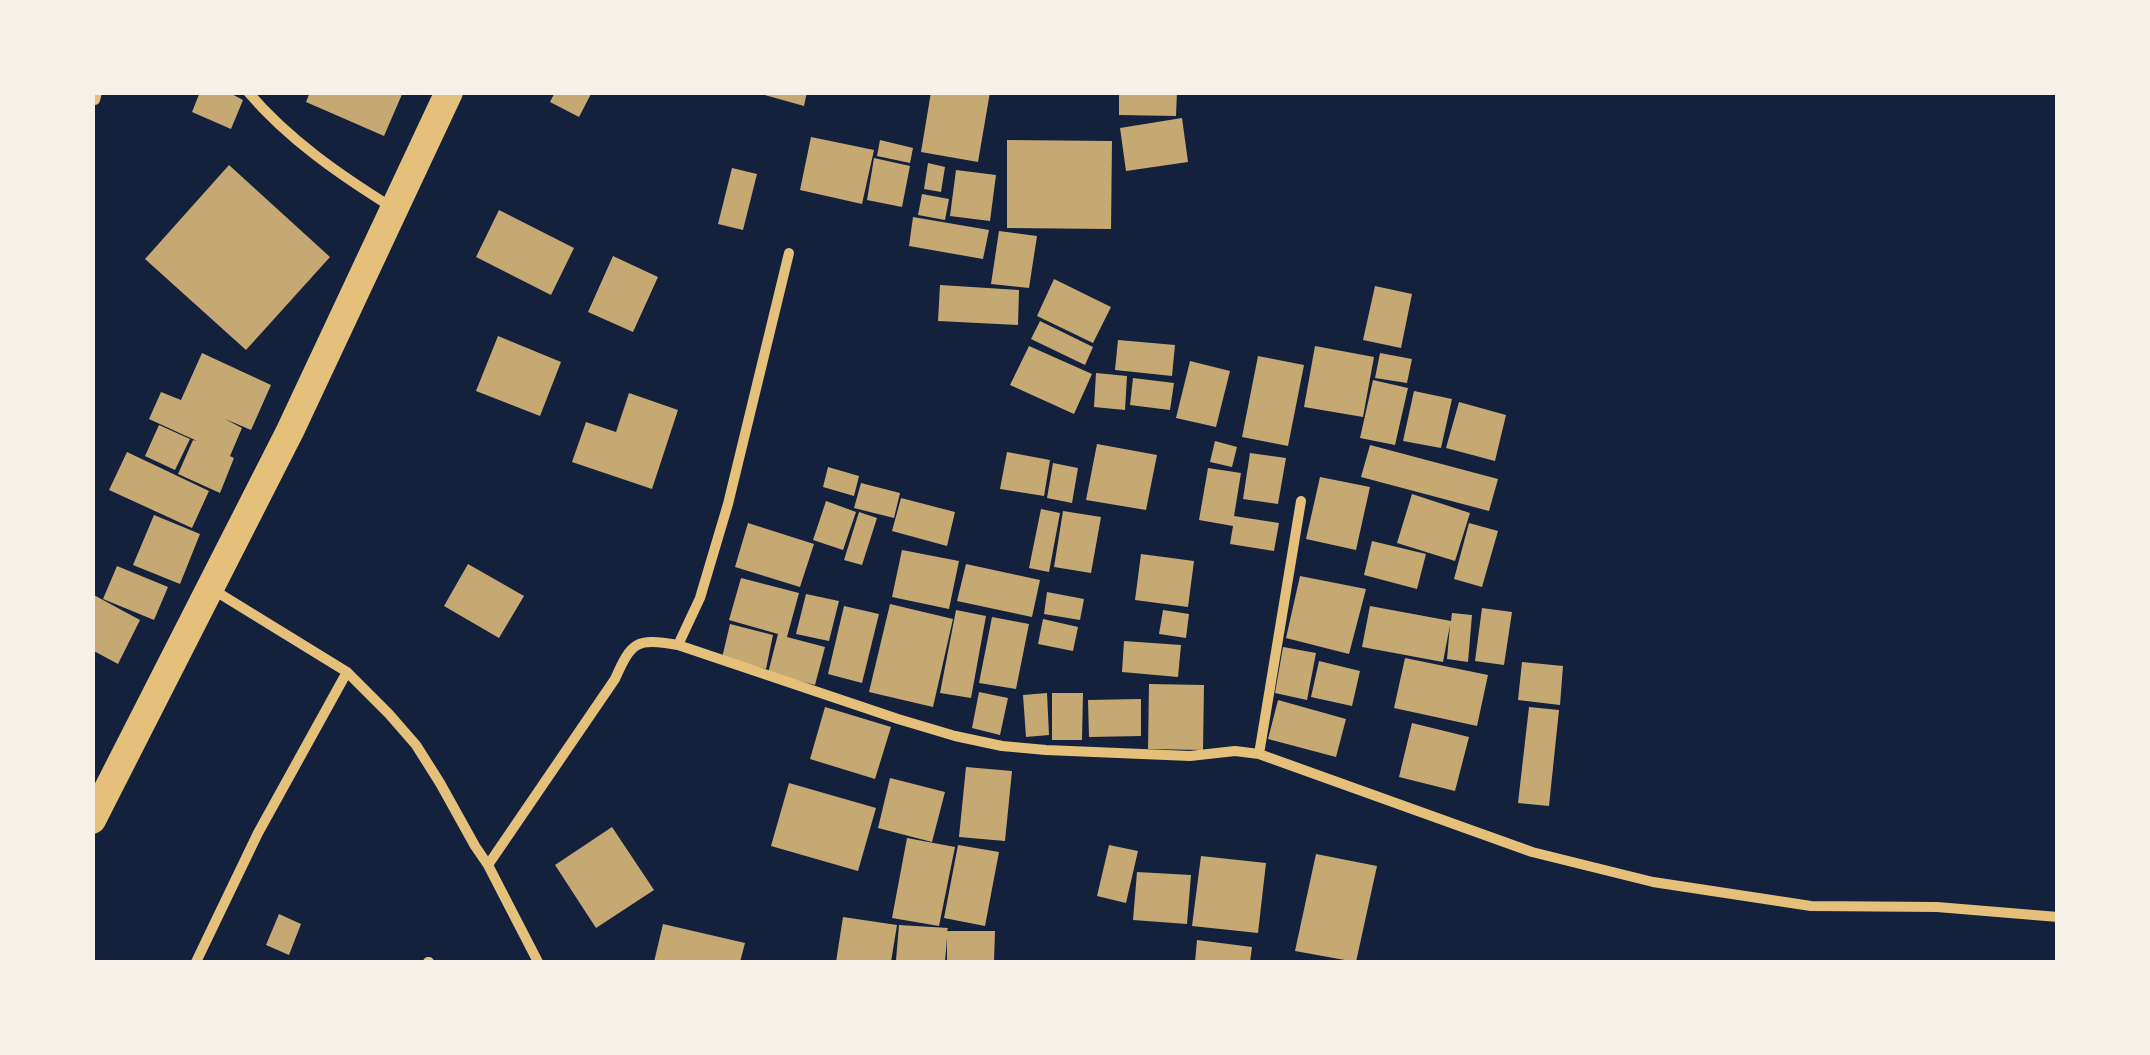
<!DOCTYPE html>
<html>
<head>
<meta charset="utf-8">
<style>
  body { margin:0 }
  #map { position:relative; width:2150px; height:1055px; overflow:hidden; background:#14213d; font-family:Helvetica,sans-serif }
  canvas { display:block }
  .frame { position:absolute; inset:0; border:95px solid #f6f1e7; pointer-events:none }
</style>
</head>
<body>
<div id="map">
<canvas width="2150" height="1055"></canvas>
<div class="frame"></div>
</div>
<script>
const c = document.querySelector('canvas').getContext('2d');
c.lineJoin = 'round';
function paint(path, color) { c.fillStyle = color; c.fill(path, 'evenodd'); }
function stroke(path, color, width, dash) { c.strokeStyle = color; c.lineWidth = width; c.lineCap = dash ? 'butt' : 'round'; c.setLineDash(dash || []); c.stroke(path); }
paint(new Path2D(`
  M 200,92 L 228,92 L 243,100 L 231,129 L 192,112 Z
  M 310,92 L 403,92 L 384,136 L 306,102 Z
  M 555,92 L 592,92 L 579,117 L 550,102 Z
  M 754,92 L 807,92 L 804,106 Z
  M 931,92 L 990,92 L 978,162 L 921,152 Z
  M 1119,92 L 1177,92 L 1176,116 L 1119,115 Z
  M 1182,118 L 1188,162 L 1126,171 L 1120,128 Z
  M 811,137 L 874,150 L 862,204 L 800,190 Z
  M 880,140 L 913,148 L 910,163 L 877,156 Z
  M 1007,140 L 1112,141 L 1111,229 L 1007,228 Z
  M 874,158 L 910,166 L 902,207 L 867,200 Z
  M 928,163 L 945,167 L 941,192 L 924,189 Z
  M 229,165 L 330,257 L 246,350 L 145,259 Z
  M 732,168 L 757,174 L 743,230 L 718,224 Z
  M 956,170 L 996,175 L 990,221 L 950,216 Z
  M 922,194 L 949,199 L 945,220 L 918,215 Z
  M 499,210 L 574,248 L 551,295 L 476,257 Z
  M 913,217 L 989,230 L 983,259 L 909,246 Z
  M 999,231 L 1037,236 L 1029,288 L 991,284 Z
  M 613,256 L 658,277 L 633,332 L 588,312 Z
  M 1054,279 L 1111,307 L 1093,343 L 1037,316 Z
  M 940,285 L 1019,290 L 1018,325 L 938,321 Z
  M 1375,286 L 1412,294 L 1401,348 L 1363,340 Z
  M 1040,321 L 1093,347 L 1085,365 L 1031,339 Z
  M 498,336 L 561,362 L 540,416 L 476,391 Z
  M 1118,340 L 1175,345 L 1172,376 L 1115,370 Z
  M 1029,346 L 1092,374 L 1074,414 L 1010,385 Z
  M 1315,346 L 1374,357 L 1363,417 L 1304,407 Z
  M 202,353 L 271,385 L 251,430 L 225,419 L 242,428 L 230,456 L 234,458 L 220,493 L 178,474 L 193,440 L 197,441 L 149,419 L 161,392 L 181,400 Z
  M 1380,353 L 1412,359 L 1407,383 L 1375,378 Z
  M 1258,356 L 1304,365 L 1288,446 L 1242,437 Z
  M 1190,361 L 1230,371 L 1216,427 L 1176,418 Z
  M 1096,373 L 1127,376 L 1125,410 L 1094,407 Z
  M 1133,378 L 1174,383 L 1170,410 L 1130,405 Z
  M 1373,380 L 1408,388 L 1395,445 L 1360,438 Z
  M 1414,391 L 1452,399 L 1441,448 L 1403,441 Z
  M 629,393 L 678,410 L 652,489 L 572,462 L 586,422 L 616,432 Z
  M 1459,402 L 1506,415 L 1495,461 L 1446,448 Z
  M 159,425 L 190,439 L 175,470 L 145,456 Z
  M 1215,441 L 1237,447 L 1232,467 L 1210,462 Z
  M 1097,444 L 1157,455 L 1146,510 L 1086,500 Z
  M 1370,445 L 1498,479 L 1489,511 L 1361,477 Z
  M 127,452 L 209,491 L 192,528 L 109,490 Z
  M 1007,452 L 1050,460 L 1044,496 L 1000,489 Z
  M 1250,453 L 1286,458 L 1278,504 L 1243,499 Z
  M 1053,463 L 1078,468 L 1072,503 L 1047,498 Z
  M 828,467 L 859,476 L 854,496 L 823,487 Z
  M 1208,468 L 1241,473 L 1234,516 L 1279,523 L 1274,551 L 1230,544 L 1233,526 L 1199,520 Z
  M 1320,477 L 1370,487 L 1356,550 L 1306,539 Z
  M 861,483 L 900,493 L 894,518 L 854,508 Z
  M 1412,494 L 1470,513 L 1455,561 L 1397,543 Z
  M 901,498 L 955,512 L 947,546 L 892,531 Z
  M 826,501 L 856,512 L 843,550 L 813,540 Z
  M 1041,509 L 1060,513 L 1049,572 L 1029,568 Z
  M 1063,511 L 1101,517 L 1091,573 L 1054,567 Z
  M 859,512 L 877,518 L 862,565 L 844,560 Z
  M 154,515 L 200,534 L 180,584 L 133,565 Z
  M 748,523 L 814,544 L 800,587 L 735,567 Z
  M 1469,523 L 1498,531 L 1482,587 L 1454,579 Z
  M 1372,541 L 1426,554 L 1417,589 L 1364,575 Z
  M 902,550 L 959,561 L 949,609 L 892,597 Z
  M 1141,554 L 1194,561 L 1188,607 L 1135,600 Z
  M 468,564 L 524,596 L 499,638 L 444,606 Z
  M 966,564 L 1040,580 L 1032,617 L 957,601 Z
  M 117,566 L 168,587 L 154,620 L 103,599 Z
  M 1300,576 L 1366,589 L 1349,654 L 1286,638 Z
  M 741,578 L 799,593 L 787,637 L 825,647 L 815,685 L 768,673 L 778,634 L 729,620 Z
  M 1047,592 L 1084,599 L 1080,620 L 1044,614 Z
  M 92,594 L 140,620 L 118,664 L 92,650 Z
  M 806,594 L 839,601 L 829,641 L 796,634 Z
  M 890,604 L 953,619 L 933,707 L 869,692 Z
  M 844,606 L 879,614 L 862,683 L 828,674 Z
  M 1370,606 L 1451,621 L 1452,613 L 1472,615 L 1468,662 L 1447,659 L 1450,625 L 1443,662 L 1362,647 Z
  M 1482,608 L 1512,612 L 1504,665 L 1475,661 Z
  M 956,610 L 986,616 L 971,698 L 940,693 Z
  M 1163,610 L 1189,614 L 1186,638 L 1159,634 Z
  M 992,617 L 1029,624 L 1016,689 L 979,683 Z
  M 1043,619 L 1078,627 L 1073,651 L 1038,644 Z
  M 730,624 L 773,635 L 766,669 L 722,658 Z
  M 1124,641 L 1181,645 L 1178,677 L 1122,672 Z
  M 1283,647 L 1316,653 L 1307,700 L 1275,693 Z
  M 1405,658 L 1488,675 L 1477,726 L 1394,708 Z
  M 1319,661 L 1360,671 L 1352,706 L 1311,697 Z
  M 1522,662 L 1563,666 L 1560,705 L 1518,700 Z
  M 1149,684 L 1204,685 L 1203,750 L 1148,749 Z
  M 979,692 L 1008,698 L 1000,735 L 972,728 Z
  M 1047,693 L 1049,735 L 1026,737 L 1023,695 Z
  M 1052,693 L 1083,693 L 1082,740 L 1052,740 Z
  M 1141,699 L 1141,736 L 1089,737 L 1088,700 Z
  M 1278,700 L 1346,719 L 1336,757 L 1268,739 Z
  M 825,707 L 891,727 L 875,779 L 810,759 Z
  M 1529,707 L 1559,710 L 1549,806 L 1518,803 Z
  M 1412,723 L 1469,737 L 1455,791 L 1399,777 Z
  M 966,767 L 1012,771 L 1005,841 L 959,837 Z
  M 890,778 L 945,792 L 932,842 L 878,828 Z
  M 789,783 L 876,808 L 858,871 L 771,846 Z
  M 612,827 L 654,890 L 596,928 L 555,865 Z
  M 907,838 L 955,847 L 939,926 L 892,918 Z
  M 958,845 L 999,852 L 985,926 L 944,918 Z
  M 1109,845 L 1138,851 L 1126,903 L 1097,896 Z
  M 1316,854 L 1377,866 L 1356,962 L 1295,951 Z
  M 1201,856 L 1266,863 L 1258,933 L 1192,926 Z
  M 1137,872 L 1191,875 L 1187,924 L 1133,920 Z
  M 279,914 L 301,924 L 289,955 L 266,945 Z
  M 843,917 L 897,925 L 891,962 L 836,962 Z
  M 663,924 L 745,943 L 740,962 L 654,962 Z
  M 899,925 L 948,928 L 947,931 L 995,931 L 994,962 L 947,962 L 947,938 L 945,962 L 896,960 Z
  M 1197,940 L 1252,947 L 1250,962 L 1195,962 Z`), '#c6a872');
stroke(new Path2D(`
  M 248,92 C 289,140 340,175 393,208
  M 95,100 L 97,92
  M 212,589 L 347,672 L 389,714 L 416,745 L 440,783 L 475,846 L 488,865 L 538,962
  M 678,645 L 700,598 L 728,504 L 789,253
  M 1259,754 L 1301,501
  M 488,865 L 615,679 C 632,641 636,638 678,645 L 898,719 L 955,736 L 1002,746 L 1046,750 L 1190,756 L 1235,751 L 1259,754 L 1532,852 L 1653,882 L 1811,906 L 1937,907 L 2058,917
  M 196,962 L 258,833 L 347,672
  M 428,962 L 429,962`), '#e5c07b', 10);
stroke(new Path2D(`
  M 92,820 L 290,431 L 449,92`), '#e5c07b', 28);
</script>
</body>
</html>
